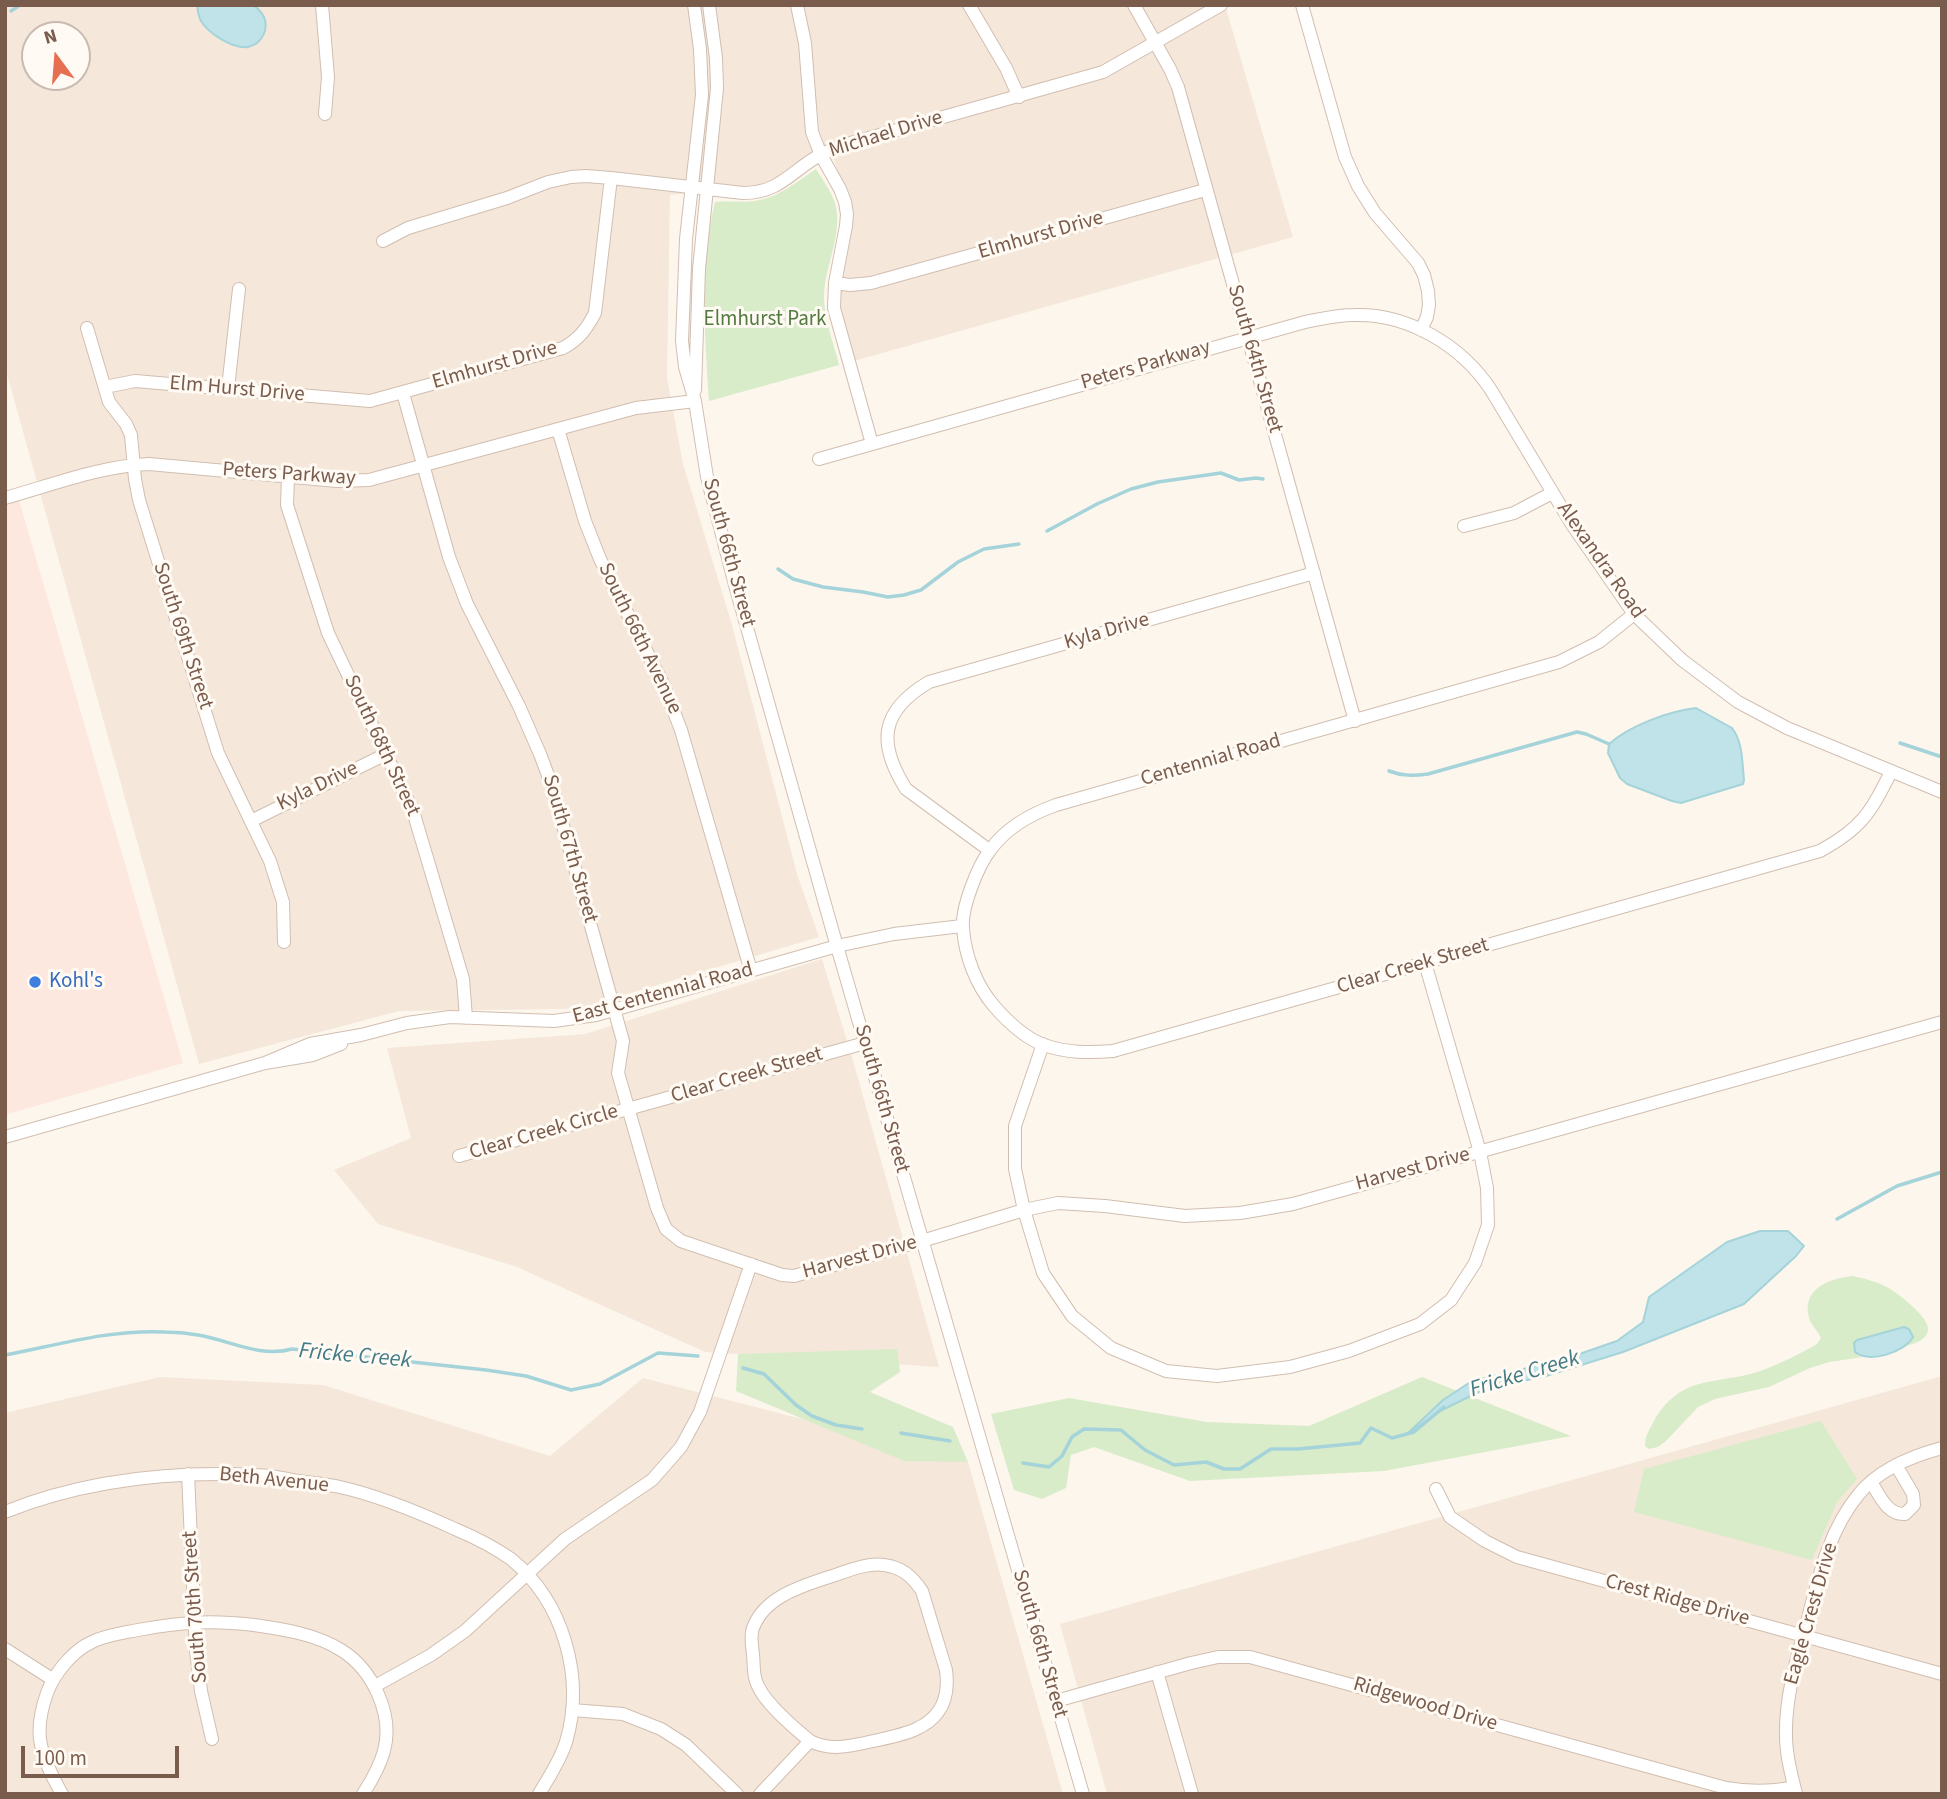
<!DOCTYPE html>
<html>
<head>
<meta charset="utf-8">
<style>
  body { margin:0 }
  #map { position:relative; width:1947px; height:1799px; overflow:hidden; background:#fdf6ec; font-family:"Source Sans 3",sans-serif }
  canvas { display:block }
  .frame { position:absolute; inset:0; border:7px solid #7a5c4d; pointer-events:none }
  .north { position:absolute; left:21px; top:21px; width:70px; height:70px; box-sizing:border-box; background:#fffaf3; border:2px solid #cabbb1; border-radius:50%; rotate:344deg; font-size:19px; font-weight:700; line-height:28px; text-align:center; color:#7a5c4d }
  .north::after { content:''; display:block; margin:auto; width:24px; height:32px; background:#e76f51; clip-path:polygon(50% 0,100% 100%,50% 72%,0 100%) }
  .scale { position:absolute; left:21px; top:1746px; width:158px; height:32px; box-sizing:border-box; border:4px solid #7a5c4d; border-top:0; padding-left:9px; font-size:21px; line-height:24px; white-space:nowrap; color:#7a5c4d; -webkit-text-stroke:5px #fffaf3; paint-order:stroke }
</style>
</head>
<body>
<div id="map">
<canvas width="1947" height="1799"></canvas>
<div class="frame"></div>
<div class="north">N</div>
<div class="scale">100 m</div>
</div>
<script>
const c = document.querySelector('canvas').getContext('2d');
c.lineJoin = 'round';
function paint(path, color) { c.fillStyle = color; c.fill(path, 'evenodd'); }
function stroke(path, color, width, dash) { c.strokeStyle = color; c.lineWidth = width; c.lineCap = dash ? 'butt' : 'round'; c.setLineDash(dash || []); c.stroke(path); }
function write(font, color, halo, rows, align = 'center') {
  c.font = font + ' "Source Sans 3",sans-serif'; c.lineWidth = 6; c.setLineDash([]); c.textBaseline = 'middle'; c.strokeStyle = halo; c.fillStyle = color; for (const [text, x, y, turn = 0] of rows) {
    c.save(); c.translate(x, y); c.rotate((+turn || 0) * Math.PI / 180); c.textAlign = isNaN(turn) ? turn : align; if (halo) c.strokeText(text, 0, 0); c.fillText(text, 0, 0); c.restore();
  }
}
paint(new Path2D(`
  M 5,5 L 1225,5 L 1293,237 L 854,361 L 837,294 L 853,224 L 834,159 L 754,186 L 670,195 L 667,378 L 683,464 L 732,625 L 797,874 L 819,937 L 587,1006 L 566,1009 L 399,1011 L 199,1064 L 5,367 ZM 35,35 L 77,35 L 77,77 L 35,77 Z
  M 822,959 L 852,1057 L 939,1367 L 705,1352 L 517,1267 L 378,1224 L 334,1170 L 411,1138 L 387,1048 L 585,1034 Z
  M 1942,1376 L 1942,1794 L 1107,1794 L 1060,1624 Z
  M 160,1377 L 323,1385 L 550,1456 L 643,1378 L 968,1462 L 1063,1794 L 5,1794 L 5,1413 Z`), '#f5e8da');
paint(new Path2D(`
  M 19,500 L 183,1063 L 5,1115 L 5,504 Z`), '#fde8e0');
paint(new Path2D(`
  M 816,169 C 823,180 831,191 835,203 C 844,235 823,268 824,300 C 825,322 834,344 839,365 L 709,401 C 705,336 699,267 715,202 C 728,200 742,203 755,201 C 780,197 796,182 816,169 Z
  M 1853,1276 C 1865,1279 1879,1282 1890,1289 C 1900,1295 1930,1318 1928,1330 C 1927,1340 1915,1343 1907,1346 L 1911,1341 L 1904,1327 L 1865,1337 L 1854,1343 L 1858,1356 L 1863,1357 L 1829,1362 L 1810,1368 L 1769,1387 L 1715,1399 L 1698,1407 L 1666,1441 L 1658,1447 L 1649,1449 L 1645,1446 C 1645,1436 1649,1430 1654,1421 C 1682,1372 1719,1386 1763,1370 C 1779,1364 1802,1353 1817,1344 L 1821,1338 C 1818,1331 1811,1325 1809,1318 C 1801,1288 1831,1278 1853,1276 Z
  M 897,1349 L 900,1372 L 870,1392 L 953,1427 L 968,1462 L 904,1461 L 736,1391 L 738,1354 Z
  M 1422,1377 L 1571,1436 L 1384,1471 L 1190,1481 L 1094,1447 L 1071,1455 L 1066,1488 L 1042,1499 L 1014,1490 L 991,1414 L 1069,1398 L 1207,1422 L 1309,1426 Z
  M 1821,1421 L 1857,1479 L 1837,1502 L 1812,1560 L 1634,1512 L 1644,1469 Z`), '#d8ecc9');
const water = new Path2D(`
  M 197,5 C 207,5 246,3 253,5 C 257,7 262,13 264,17 C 269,29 262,44 248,47 C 233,49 209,34 201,21 C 198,16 198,11 197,5 Z
  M 1696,708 L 1732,728 C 1743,742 1742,762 1744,780 L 1743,784 L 1681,803 L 1672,801 L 1627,784 L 1620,778 L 1608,753 L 1609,744 C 1629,726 1669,711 1696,708 Z
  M 1760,1231 L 1788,1231 L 1804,1246 L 1796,1256 L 1744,1304 L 1623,1352 L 1546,1376 L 1485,1389 L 1440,1411 L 1407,1434 L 1443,1400 L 1472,1381 L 1562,1360 L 1617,1341 L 1643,1322 L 1649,1297 L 1727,1242 Z
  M 1904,1327 L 1909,1329 L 1913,1337 C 1905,1352 1869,1364 1855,1352 L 1854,1343 L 1857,1340 Z`);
paint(water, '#bfe3e8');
stroke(water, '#a5d3da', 2);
stroke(new Path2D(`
  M 11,11 L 20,5
  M 1047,531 L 1097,504 L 1131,489 L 1158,482 L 1221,473 L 1239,480 L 1256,478 L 1263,479
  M 778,569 L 793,579 L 823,587 L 863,592 L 888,597 L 904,595 L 921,590 L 958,562 L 984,549 L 1019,544
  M 1900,743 L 1942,757
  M 1389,771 C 1402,776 1413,776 1428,774 L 1577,732 L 1586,734 L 1609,744
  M 1837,1219 L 1897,1186 L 1942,1172
  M 5,1355 C 57,1345 112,1329 165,1332 C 176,1332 187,1333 198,1335 C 229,1340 260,1358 292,1349 L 486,1370 L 526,1376 L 571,1390 L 600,1384 L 658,1353 L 698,1356
  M 743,1368 L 764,1374 L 796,1405 L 812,1416 L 836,1425 L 862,1429
  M 901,1433 L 950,1441
  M 1023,1463 L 1049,1467 L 1062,1456 L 1072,1437 L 1084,1429 L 1121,1430 L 1145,1450 L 1174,1465 L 1206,1462 L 1224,1469 L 1240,1469 L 1271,1449 L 1298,1449 L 1360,1443 L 1371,1428 L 1392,1438 L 1414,1432 L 1444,1407`), '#a5d3da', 3.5);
const minor = new Path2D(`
  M 322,5 L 328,77 L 325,114
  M 694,5 L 700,49 L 702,95 L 686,239 L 682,341 L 685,367 L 695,401 L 707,477 L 735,585 L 832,929 L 1083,1794
  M 797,5 L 805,43 L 812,132 L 821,155 L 840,189 L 845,202 L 847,214 L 846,226 L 835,283 L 834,308 L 872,444
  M 969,5 L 1006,68 L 1019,97
  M 1134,5 L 1170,69 L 1178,87 L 1355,721
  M 1302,5 L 1345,157 L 1358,186 L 1375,213 L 1418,263 L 1424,275 L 1428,291 L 1429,305 L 1427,317 L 1421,330
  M 383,241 L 408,228 L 507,198 L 548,182 L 571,177 L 586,176 L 611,178 L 743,193 C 780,193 791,171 820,155 C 830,150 840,146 851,143 L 1103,72 L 1221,5
  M 835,283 L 850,285 L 871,283 L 1205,190
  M 87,328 L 109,402 L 126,424 L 131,435 L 135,479 L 139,500 L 218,753 L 270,861 L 283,902 L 284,942
  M 105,387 L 135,381 L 370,401 L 563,348 C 579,339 586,330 595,313 L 611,178
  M 228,388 L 239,289
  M 695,390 L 699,269 L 717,88 L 716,58 L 709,5
  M 403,393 L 449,557 L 467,604 L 519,706 L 540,754 L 552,786 L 623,1041 L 618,1073 L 657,1208 L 666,1229 L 681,1241 L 782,1275 L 794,1276 L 922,1241 L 1024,1210 L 1058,1203 L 1105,1206 L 1185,1216 L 1240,1213 L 1293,1204 L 1942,1022
  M 558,429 L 585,521 L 600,559 L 664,686 L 681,730 L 751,971
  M 819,459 L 1305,322 C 1321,319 1337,315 1354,315 C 1408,313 1462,346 1491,390 L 1571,523 L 1634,614 L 1682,660 L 1738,702 L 1787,728 L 1942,792
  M 288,477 L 287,505 L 328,633 L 413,811 L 463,979 L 466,1018
  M 5,498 C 52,485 100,466 149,464 L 337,481 L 369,480 L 636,408 L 695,401
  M 1464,526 L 1514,513 L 1552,493
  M 1634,614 L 1599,642 L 1559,662 L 1056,805 C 1031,814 1007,827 991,849 C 978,865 961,908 963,928 C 965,956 976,985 994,1006 C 1007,1021 1025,1038 1044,1045 C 1067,1053 1089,1053 1113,1051 L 1820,851 C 1862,828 1870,813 1891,772
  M 251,821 L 386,754
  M 989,850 L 906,789 C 877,743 880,711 929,682 L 1314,573
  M 1043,1044 L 1015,1126 L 1015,1169 L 1024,1210 L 1043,1273 L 1072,1316 L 1111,1348 L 1166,1371 L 1217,1376 L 1290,1367 L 1349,1351 L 1420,1324 L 1451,1300 L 1475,1263 L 1488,1225 L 1487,1188 L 1480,1152 L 1425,963
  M 265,1063 L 310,1044 L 361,1035 L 407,1023 L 450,1017 L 554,1021 L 596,1015 L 837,946 L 894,934 L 962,926
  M 5,1137 L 265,1063 L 313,1055 L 341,1044
  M 459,1156 L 865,1043
  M 188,1474 L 196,1651 L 201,1691 L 212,1739
  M 1871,1482 C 1880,1496 1887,1515 1905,1514 L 1914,1505 L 1913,1494 L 1896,1465
  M 1436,1489 L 1450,1517 L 1485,1541 L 1517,1557 L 1942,1674
  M 5,1512 C 85,1480 171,1471 256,1475 C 270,1475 284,1478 298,1481 C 312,1483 326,1484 340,1487 C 380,1496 418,1512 455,1529 C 474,1537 494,1547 511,1559 C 564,1602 585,1678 566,1742 C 560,1761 549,1777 539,1794
  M 5,1649 L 52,1679
  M 1157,1672 L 1192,1794
  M 375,1686 L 431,1655 L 465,1631 L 565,1539 L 652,1480 L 681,1447 L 700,1412 L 751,1264
  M 1056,1701 L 1191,1663 L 1218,1657 L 1250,1657 L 1726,1788 C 1750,1792 1770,1792 1794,1787
  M 572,1710 L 623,1714 L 661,1729 L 686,1745 L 737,1794
  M 1796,1793 C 1791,1775 1786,1755 1786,1736 C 1785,1699 1796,1661 1806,1626 C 1818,1580 1828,1531 1859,1494 C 1879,1469 1912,1456 1942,1448
  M 62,1794 C 53,1778 45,1763 41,1745 C 37,1727 41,1710 47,1693 C 54,1674 72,1651 92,1642 C 106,1635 123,1633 138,1630 C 181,1622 210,1620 254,1625 C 282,1629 316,1634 341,1650 C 372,1669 394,1714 384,1751 C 380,1766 372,1780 363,1794
  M 760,1794 L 810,1741 C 818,1745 827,1747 836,1747 C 850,1747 905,1735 916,1729 C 925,1725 933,1719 938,1712 C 947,1700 948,1685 946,1670 L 922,1591 C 912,1576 901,1567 884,1565 C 866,1562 843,1573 826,1578 C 799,1587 764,1598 753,1628 C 750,1636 752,1646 753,1654 C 754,1663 753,1673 756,1681 C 762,1701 793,1727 810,1741`);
stroke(minor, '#d1beb0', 14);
stroke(minor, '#fff', 12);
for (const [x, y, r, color] of [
  [35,982,7,"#3f7fe0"]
]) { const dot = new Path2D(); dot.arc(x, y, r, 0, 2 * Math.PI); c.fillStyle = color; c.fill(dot); stroke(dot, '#fffaf3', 2.5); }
write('21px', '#7a5c4d', '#fffaf3', [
  ["Michael Drive",886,135,-17],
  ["Elmhurst Drive",1041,236,-16],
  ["South 64th Street",1254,359,74],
  ["Elmhurst Drive",495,366,-16],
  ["Peters Parkway",1146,366,-16],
  ["Elm Hurst Drive",237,390,5],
  ["Peters Parkway",289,475,4],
  ["South 66th Street",728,553,75],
  ["Alexandra Road",1600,561,55],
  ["Kyla Drive",1107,632,-16],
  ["South 69th Street",182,636,72],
  ["South 66th Avenue",639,639,64],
  ["South 68th Street",381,746,65],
  ["Centennial Road",1211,761,-16],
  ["Kyla Drive",318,787,-26],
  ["South 67th Street",569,849,74],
  ["Clear Creek Street",1413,967,-16],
  ["East Centennial Road",663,994,-15],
  ["Clear Creek Street",747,1076,-16],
  ["South 66th Street",881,1099,74],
  ["Clear Creek Circle",544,1133,-16],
  ["Harvest Drive",1413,1170,-15],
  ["Harvest Drive",860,1258,-15],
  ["Beth Avenue",274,1481,6],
  ["Crest Ridge Drive",1677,1601,15],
  ["South 70th Street",196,1607,-94],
  ["Eagle Crest Drive",1812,1614,-74],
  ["South 66th Street",1039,1644,74],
  ["Ridgewood Drive",1425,1705,16]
]);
write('21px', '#537a41', '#fffaf3', [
  ["Elmhurst Park",765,320]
]);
write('21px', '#366cbe', '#fffaf3', [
  ["Kohl's",49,982]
], 'left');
write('italic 23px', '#437c86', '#fffaf3', [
  ["Fricke Creek",355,1357,5],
  ["Fricke Creek",1525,1375,-17]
]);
</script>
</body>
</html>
